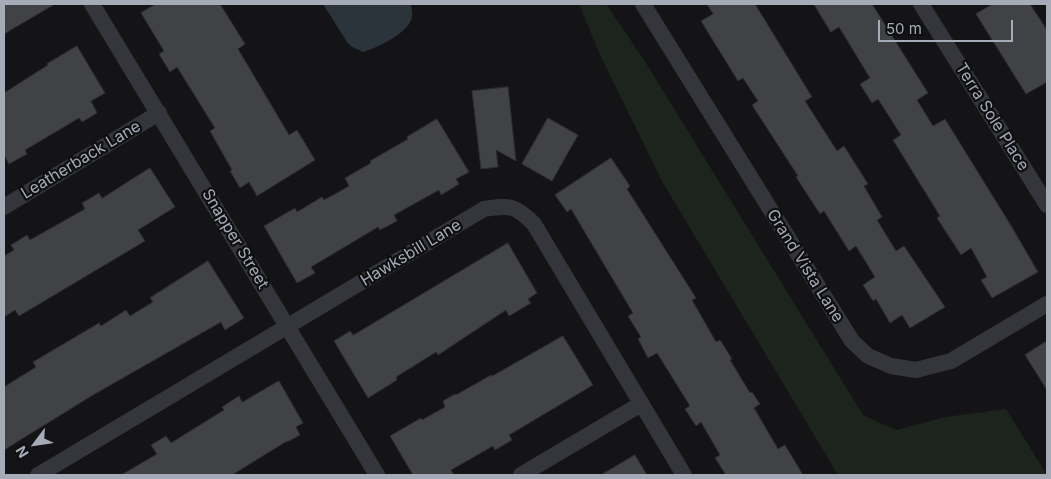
<!DOCTYPE html>
<html>
<head>
<meta charset="utf-8">
<style>
  body { margin:0 }
  #map { position:relative; width:1051px; height:479px; overflow:hidden; background:#141416; font-family:Inter,sans-serif }
  canvas { display:block }
  .frame { position:absolute; inset:0; border:5px solid #a5acb7; pointer-events:none }
  .north { position:absolute; left:10px; top:419px; width:50px; height:50px; -webkit-text-stroke:4px #0f0f11; paint-order:stroke; rotate:239deg; font-size:14px; font-weight:700; line-height:20px; text-align:center; color:#a5acb7 }
  .north::after { content:''; display:block; margin:auto; width:18px; height:22px; background:#a5acb7; clip-path:polygon(50% 0,100% 100%,50% 72%,0 100%) }
  .scale { position:absolute; left:878px; top:20px; width:135px; height:22px; box-sizing:border-box; border:2px solid #a5acb7; border-top:0; padding-left:6px; font-size:15px; line-height:18px; white-space:nowrap; color:#a5acb7; -webkit-text-stroke:4px #0f0f11; paint-order:stroke }
</style>
</head>
<body>
<div id="map">
<canvas width="1051" height="479"></canvas>
<div class="frame"></div>
<div class="north">N</div>
<div class="scale">50 m</div>
</div>
<script>
const c = document.querySelector('canvas').getContext('2d');
c.lineJoin = 'round';
function paint(path, color) { c.fillStyle = color; c.fill(path, 'evenodd'); }
function stroke(path, color, width, dash) { c.strokeStyle = color; c.lineWidth = width; c.lineCap = dash ? 'butt' : 'round'; c.setLineDash(dash || []); c.stroke(path); }
function write(font, color, halo, rows, align = 'center') {
  c.font = font + ' Inter,sans-serif'; c.lineWidth = 4.5; c.setLineDash([]); c.textBaseline = 'middle'; c.strokeStyle = halo; c.fillStyle = color; for (const [text, x, y, turn = 0] of rows) {
    c.save(); c.translate(x, y); c.rotate((+turn || 0) * Math.PI / 180); c.textAlign = isNaN(turn) ? turn : align; if (halo) c.strokeText(text, 0, 0); c.fillText(text, 0, 0); c.restore();
  }
}
paint(new Path2D(`
  M 579,4 L 606,4 L 644,60 L 863,415 L 896,430 L 946,417 L 1006,409 L 1047,475 L 838,475 L 663,183 L 600,55 Z`), '#1c241d');
paint(new Path2D(`
  M 323,4 L 411,4 C 411,7 413,12 412,16 C 411,32 377,48 363,52 L 352,47 L 347,42 Z`), '#2a343a');
const building = new Path2D(`
  M 4,4 L 55,4 L 4,34 Z
  M 156,4 L 220,4 L 245,44 L 238,49 L 289,135 L 297,130 L 315,160 L 257,196 L 249,182 L 240,188 L 230,171 L 232,170 L 210,131 L 215,128 L 177,67 L 170,72 L 159,54 L 164,51 L 141,13 Z
  M 707,4 L 755,4 L 812,97 L 805,101 L 837,151 L 844,146 L 868,184 L 864,186 L 882,217 L 877,220 L 896,251 L 904,246 L 945,307 L 910,328 L 902,315 L 890,323 L 876,299 L 873,301 L 863,285 L 875,277 L 856,246 L 849,251 L 824,211 L 820,214 L 796,177 L 798,176 L 752,105 L 758,101 L 743,78 L 738,81 L 701,21 L 713,14 Z
  M 814,4 L 872,4 L 928,93 L 917,100 L 933,126 L 945,119 L 1010,224 L 1038,272 L 992,298 L 981,280 L 987,277 L 971,248 L 961,255 L 937,218 L 940,216 L 893,140 L 901,135 L 878,99 L 872,103 L 860,84 L 870,78 L 839,27 L 831,32 Z
  M 993,4 L 1030,4 L 1047,30 L 1047,82 L 1026,94 L 976,14 Z
  M 77,46 L 105,93 L 91,101 L 97,113 L 82,122 L 79,118 L 25,150 L 27,154 L 9,164 L 4,155 L 4,93 L 48,65 L 47,64 Z
  M 508,87 L 516,161 L 496,150 L 498,167 L 481,169 L 472,91 Z
  M 548,118 L 578,135 L 552,181 L 522,164 Z
  M 437,119 L 469,172 L 456,179 L 459,184 L 441,195 L 439,190 L 394,215 L 397,221 L 380,230 L 378,227 L 311,267 L 315,273 L 297,283 L 264,226 L 295,208 L 297,212 L 322,197 L 324,200 L 337,193 L 349,186 L 345,178 L 371,163 L 370,161 L 408,139 L 407,137 Z
  M 611,158 L 630,186 L 627,189 L 696,298 L 692,300 L 716,342 L 720,340 L 732,359 L 730,360 L 750,393 L 752,392 L 760,404 L 754,408 L 778,449 L 785,445 L 803,475 L 726,475 L 715,458 L 720,455 L 701,422 L 696,426 L 685,409 L 690,406 L 657,353 L 648,358 L 638,339 L 641,337 L 628,316 L 633,313 L 571,209 L 567,212 L 555,195 Z
  M 150,168 L 175,207 L 138,230 L 145,241 L 19,316 L 15,310 L 4,317 L 4,256 L 14,250 L 11,245 L 27,235 L 30,240 L 85,209 L 82,203 L 99,193 L 102,198 Z
  M 508,243 L 537,293 L 528,299 L 531,303 L 509,316 L 506,310 L 438,355 L 436,352 L 396,377 L 397,380 L 368,398 L 334,341 L 350,331 L 353,335 Z
  M 208,261 L 244,318 L 225,330 L 221,322 L 93,395 L 4,450 L 4,387 L 36,367 L 33,362 L 99,323 L 101,326 L 126,310 L 130,316 L 153,302 L 150,298 Z
  M 563,336 L 593,385 L 509,435 L 512,440 L 495,450 L 493,446 L 451,470 L 454,475 L 413,475 L 390,436 L 421,418 L 422,420 L 445,407 L 443,401 L 455,394 L 456,395 L 491,375 L 492,376 Z
  M 1047,341 L 1047,390 L 1025,355 Z
  M 279,381 L 303,423 L 296,427 L 300,435 L 287,442 L 287,441 L 232,475 L 121,475 L 157,454 L 151,445 L 166,436 L 171,443 L 224,410 L 222,407 L 239,396 L 242,402 Z
  M 635,455 L 647,475 L 601,475 Z`);
paint(building, '#404246');
stroke(building, '#2e2e32', 1);
stroke(new Path2D(`
  M 92,4 L 377,475
  M 643,4 L 852,341 L 868,356 L 891,366 L 916,370 L 951,361 L 1047,304
  M 921,4 L 1047,205
  M 4,207 L 159,113
  M 38,475 L 484,209 C 510,205 515,205 534,224 L 684,475
  M 521,475 L 641,404`), '#35363b', 16);
write('16px', '#a5acb7', '#0f0f11', [
  ["Terra Sole Place",992,117,58],
  ["Leatherback Lane",81,160,-31],
  ["Snapper Street",235,239,59],
  ["Hawksbill Lane",411,253,-31],
  ["Grand Vista Lane",805,266,58]
]);
</script>
</body>
</html>
